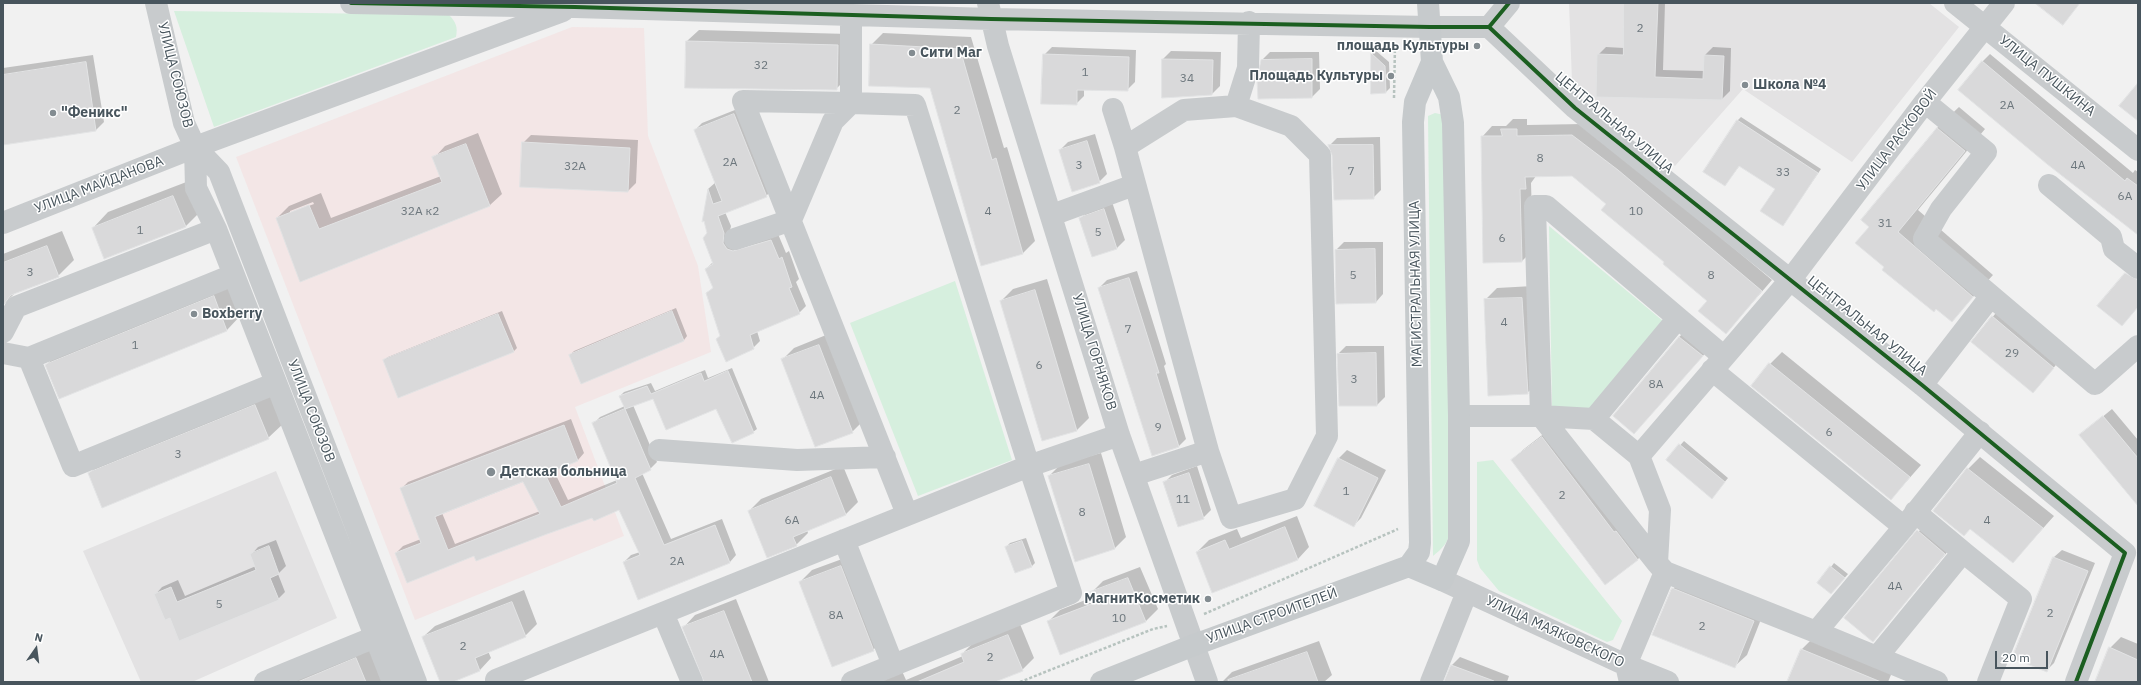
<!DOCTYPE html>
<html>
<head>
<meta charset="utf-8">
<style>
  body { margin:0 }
  #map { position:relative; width:2141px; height:685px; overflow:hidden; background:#f1f1f1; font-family:"IBM Plex Sans",sans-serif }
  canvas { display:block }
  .frame { position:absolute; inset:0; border:4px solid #48555d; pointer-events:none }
  .north { position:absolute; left:16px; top:629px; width:40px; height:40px; -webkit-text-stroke:3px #fff; paint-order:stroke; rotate:14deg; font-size:11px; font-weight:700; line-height:16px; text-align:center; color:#48555d }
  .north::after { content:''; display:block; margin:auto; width:14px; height:18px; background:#48555d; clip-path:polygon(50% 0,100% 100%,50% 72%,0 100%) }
  .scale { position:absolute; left:1995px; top:651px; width:53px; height:18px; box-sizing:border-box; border:2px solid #48555d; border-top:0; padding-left:5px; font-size:12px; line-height:14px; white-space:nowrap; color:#48555d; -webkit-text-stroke:3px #fff; paint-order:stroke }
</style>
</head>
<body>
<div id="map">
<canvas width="2141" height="685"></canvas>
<div class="frame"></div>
<div class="north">N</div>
<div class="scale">20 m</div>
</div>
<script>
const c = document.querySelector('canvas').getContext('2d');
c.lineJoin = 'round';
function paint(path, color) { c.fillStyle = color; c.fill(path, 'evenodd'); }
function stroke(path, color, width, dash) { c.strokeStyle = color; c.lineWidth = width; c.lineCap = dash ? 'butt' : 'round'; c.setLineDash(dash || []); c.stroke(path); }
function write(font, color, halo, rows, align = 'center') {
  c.font = font + ' "IBM Plex Sans",sans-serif'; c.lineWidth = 3; c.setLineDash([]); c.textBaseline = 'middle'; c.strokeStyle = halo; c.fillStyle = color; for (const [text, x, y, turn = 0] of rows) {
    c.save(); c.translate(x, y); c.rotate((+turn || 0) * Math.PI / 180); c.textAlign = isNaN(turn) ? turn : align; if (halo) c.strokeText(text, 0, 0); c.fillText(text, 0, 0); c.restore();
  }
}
paint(new Path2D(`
  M 1569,3 L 1929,3 L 1959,27 L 1852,162 L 1743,89 L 1675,166 L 1572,81 Z
  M 276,471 L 337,618 L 192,682 L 141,682 L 83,551 Z`), '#e3e2e3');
paint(new Path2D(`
  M 572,27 L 644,28 L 648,136 L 698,266 L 711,352 L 575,407 L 624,536 L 415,620 L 236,157 Z`), '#f3e6e6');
paint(new Path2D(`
  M 174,11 L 449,15 C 456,22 458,27 456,37 L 214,127 Z
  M 1435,113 L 1444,115 L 1450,530 C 1449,542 1442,549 1433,556 L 1428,116 Z
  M 1549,226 L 1663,321 L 1591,409 L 1552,407 Z
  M 955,281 L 1012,460 L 918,496 L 850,323 Z
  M 1493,460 L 1622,621 L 1613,640 L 1607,642 L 1499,591 L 1480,568 L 1477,560 L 1477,462 Z`), '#d6efde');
paint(new Path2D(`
  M 1625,3 L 1665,3 L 1663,70 L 1705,71 L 1705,55 L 1713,47 L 1731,48 L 1730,91 L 1722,99 L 1597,96 L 1598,55 L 1606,47 L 1624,48 Z
  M 699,30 L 849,34 L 848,77 L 836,89 L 687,41 Z
  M 883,33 L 971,37 L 1004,148 L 1007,147 L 1035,241 L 1023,253 L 981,265 L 931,87 L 871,45 Z
  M 1052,47 L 1136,50 L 1135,82 L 1127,90 L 1084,89 L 1084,96 L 1076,104 L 1044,55 Z
  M 1375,50 L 1389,62 L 1390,88 L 1386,92 L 1372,92 L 1372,54 Z
  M 1171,51 L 1221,52 L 1220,86 L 1212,94 L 1163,97 L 1163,59 Z
  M 1270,52 L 1319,52 L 1320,89 L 1312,97 L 1259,98 L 1262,60 Z
  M 1990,54 L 2133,173 L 2135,170 L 2138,172 L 2138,234 L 1982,62 Z
  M 93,55 L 104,122 L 96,130 L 3,144 L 3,68 Z
  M 1959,107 L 1985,129 L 1918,210 L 1993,275 L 1952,320 L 1886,267 L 1870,227 L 1937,128 Z
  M 740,108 L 773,189 L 766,196 L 725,212 L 731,226 L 729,235 L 778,234 L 786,253 L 789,251 L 799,279 L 796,282 L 806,306 L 799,313 L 757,331 L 760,341 L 753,348 L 717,339 L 721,335 L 707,293 L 714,287 L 706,269 L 713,262 L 709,233 L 705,220 L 703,221 L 708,189 L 716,182 L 695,130 L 702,123 Z
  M 1741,117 L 1821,169 L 1783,225 L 1776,189 L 1740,165 L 1725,185 L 1737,121 Z
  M 1513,119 L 1527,119 L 1527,125 L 1582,124 L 1628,160 L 1772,280 L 1726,333 L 1708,301 L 1608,204 L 1573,175 L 1536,176 L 1531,183 L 1533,250 L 1522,261 L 1482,137 L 1492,126 L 1506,126 Z
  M 478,133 L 502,194 L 490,205 L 300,281 L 277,218 L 289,206 L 321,193 L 331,218 L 441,176 L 434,158 L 445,146 ZM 313,202 L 314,204 L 290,213 L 290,211 Z
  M 1095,134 L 1107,174 L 1099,182 L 1060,150 L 1068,142 Z
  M 531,135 L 638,140 L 636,183 L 628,191 L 523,143 Z
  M 1380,137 L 1381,190 L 1373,198 L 1333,154 L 1329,146 L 1337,138 Z
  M 189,181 L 201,211 L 185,227 L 93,228 L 108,212 Z
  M 1112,202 L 1125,240 L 1117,248 L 1092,256 L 1080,219 L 1088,211 Z
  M 62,231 L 74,260 L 58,276 L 15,293 L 3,305 L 3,254 Z
  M 1344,242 L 1383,242 L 1383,294 L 1376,302 L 1336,250 Z
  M 1137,271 L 1166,364 L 1164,366 L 1186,439 L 1178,447 L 1099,288 L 1107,280 Z
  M 1047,279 L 1089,418 L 1077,430 L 1043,440 L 1001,301 L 1013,289 Z
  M 229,282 L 242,314 L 227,330 L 60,397 L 46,365 L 62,350 Z
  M 1533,286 L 1539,382 L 1527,393 L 1485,300 L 1497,288 Z
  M 676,308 L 687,336 L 684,340 L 582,383 L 570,355 L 574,351 Z
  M 2000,308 L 2061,359 L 2033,392 L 1973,341 Z
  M 502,311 L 517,348 L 514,351 L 384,360 L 388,357 Z
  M 1687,330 L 1710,348 L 1634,433 L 1679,337 Z
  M 831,333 L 864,420 L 852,432 L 782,360 L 794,348 Z
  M 1346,346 L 1384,346 L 1385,397 L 1377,405 L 1338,354 Z
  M 1782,352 L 1921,465 L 1891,499 L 1770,364 Z
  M 732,368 L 757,429 L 753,432 L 731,441 L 717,408 L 654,397 L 633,405 L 657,462 L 650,469 L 642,473 L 671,539 L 722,519 L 736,555 L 730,562 L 639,598 L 624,562 L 631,555 L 640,552 L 620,509 L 475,555 L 396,553 L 403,546 L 421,539 L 401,489 L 408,482 L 571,419 L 584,453 L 578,460 L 553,469 L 568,500 L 617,480 L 593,424 L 600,417 L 625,406 L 620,396 L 624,392 L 651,383 L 655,391 L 705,370 L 708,378 ZM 524,481 L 540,511 L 455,544 L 442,513 Z
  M 270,390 L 284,423 L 268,438 L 89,474 L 104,458 Z
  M 2112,409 L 2138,440 L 2138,495 L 2089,428 Z
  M 1554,426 L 1650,547 L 1638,559 L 1606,584 L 1512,460 L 1524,449 Z
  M 1684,441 L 1728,478 L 1715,494 L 1667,460 Z
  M 1347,450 L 1386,470 L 1361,518 L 1354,525 L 1315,506 L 1339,458 Z
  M 1101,453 L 1126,537 L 1114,549 L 1049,476 L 1061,464 Z
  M 1980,457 L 2054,516 L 2013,562 L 1968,469 Z
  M 843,466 L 858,502 L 846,514 L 807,530 L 808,533 L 796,545 L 749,511 L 761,499 Z
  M 1197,466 L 1211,510 L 1203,518 L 1164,483 L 1172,475 Z
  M 1297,516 L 1309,547 L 1298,559 L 1197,552 L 1209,540 L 1237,529 L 1241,538 Z
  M 1926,523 L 1953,545 L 1880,633 L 1845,618 Z
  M 1026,538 L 1035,563 L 1032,566 L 1006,547 L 1010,543 Z
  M 276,540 L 286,566 L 278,574 L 285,592 L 278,599 L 170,617 L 155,595 L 162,587 L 178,580 L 185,596 L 256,566 L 251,555 L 258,547 Z
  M 2062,550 L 2095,563 L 2054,663 L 2046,671 L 2054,557 Z
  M 853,555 L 885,638 L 873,650 L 800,582 L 812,570 Z
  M 1834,563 L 1848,574 L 1835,589 L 1831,567 Z
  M 1140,567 L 1158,609 L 1146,621 L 1061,654 L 1048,622 L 1060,610 L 1093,597 L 1091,593 L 1103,581 Z
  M 1684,577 L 1765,609 L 1747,655 L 1735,666 L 1673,589 Z
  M 524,590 L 537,624 L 525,636 L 488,651 L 491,658 L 480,670 L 451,682 L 441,682 L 423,637 L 435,626 Z
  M 736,599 L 769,682 L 705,682 L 684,627 L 695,615 Z
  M 1020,624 L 1034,658 L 1022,670 L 993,682 L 876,682 L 902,671 L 906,680 L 963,656 L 962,654 L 974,642 Z
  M 1814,637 L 1893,670 L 1888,682 L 1788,682 L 1802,649 Z
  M 2121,637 L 2138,644 L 2138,682 L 2096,682 L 2110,648 Z
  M 377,638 L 386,682 L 261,682 Z
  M 1319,641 L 1332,675 L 1324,682 L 1222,682 L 1232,672 Z
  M 1460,657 L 1509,676 L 1507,682 L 1444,682 L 1452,665 Z`), '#0003');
const building = new Path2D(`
  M 1624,3 L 1658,3 L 1655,77 L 1703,79 L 1704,55 L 1724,56 L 1722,100 L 1596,97 L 1597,54 L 1623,55 Z
  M 2035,3 L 2080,3 L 2063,25 Z
  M 686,41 L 838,45 L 837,90 L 685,88 Z
  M 870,44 L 960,49 L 992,160 L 996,158 L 1023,254 L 981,266 L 930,88 L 869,86 Z
  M 1371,53 L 1385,66 L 1386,93 L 1371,94 Z
  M 1043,54 L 1129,57 L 1128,91 L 1077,90 L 1077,105 L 1041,104 Z
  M 1162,59 L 1213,60 L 1212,95 L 1162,98 Z
  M 1312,59 L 1312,98 L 1258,99 L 1257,80 L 1261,60 Z
  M 1982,61 L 2125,181 L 2127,178 L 2138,186 L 2138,235 L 2047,164 L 1958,90 Z
  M 86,62 L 96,131 L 3,145 L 3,75 Z
  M 2138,83 L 2138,121 L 2119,106 Z
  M 734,114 L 767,197 L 718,216 L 724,233 L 723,243 L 727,249 L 733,251 L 771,240 L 779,259 L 782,257 L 792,287 L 789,288 L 800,314 L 750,335 L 754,349 L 726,362 L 716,339 L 720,336 L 706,293 L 713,288 L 705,269 L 713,264 L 703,238 L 707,233 L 704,221 L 702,222 L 708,189 L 713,204 L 722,201 L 694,130 Z
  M 1737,120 L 1818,173 L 1783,226 L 1760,211 L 1775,189 L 1739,166 L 1725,186 L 1703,172 Z
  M 1937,128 L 1965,151 L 1898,232 L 1973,297 L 1952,322 L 1936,309 L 1934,312 L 1882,270 L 1884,267 L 1855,243 L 1869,227 L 1861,220 Z
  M 1501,129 L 1517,129 L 1517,136 L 1572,135 L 1618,170 L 1762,291 L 1726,334 L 1698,311 L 1707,301 L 1663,264 L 1664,262 L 1601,210 L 1606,204 L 1572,176 L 1525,177 L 1526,189 L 1520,189 L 1522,262 L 1483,263 L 1481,136 L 1502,136 Z
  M 1087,141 L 1100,183 L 1072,192 L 1059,150 Z
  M 522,142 L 630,148 L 628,192 L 520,187 Z
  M 466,144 L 490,206 L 300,282 L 276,218 L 309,205 L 319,229 L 442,182 L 432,157 Z
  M 1373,145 L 1374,199 L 1334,200 L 1332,155 L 1328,145 Z
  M 173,196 L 186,227 L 104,259 L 92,228 Z
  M 1104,209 L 1117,249 L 1092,257 L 1079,218 Z
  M 47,246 L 59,277 L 11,295 L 3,305 L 3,263 Z
  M 1375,249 L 1376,303 L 1336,304 L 1335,250 Z
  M 2125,273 L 2138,280 L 2138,307 L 2122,326 L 2097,306 Z
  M 1129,278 L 1159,373 L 1156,373 L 1179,447 L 1152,456 L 1098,288 Z
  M 1035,290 L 1077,431 L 1042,441 L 1000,301 Z
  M 214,296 L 227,331 L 59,399 L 45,365 Z
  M 1522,298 L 1528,394 L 1488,396 L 1484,299 Z
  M 672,311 L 684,341 L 581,384 L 569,355 Z
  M 498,314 L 514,352 L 398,398 L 383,360 Z
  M 1992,316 L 2054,368 L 2033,393 L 1971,342 Z
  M 1679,337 L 1703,356 L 1634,434 L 1613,416 Z
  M 819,345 L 853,433 L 815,447 L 781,359 Z
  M 1376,353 L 1377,406 L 1339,406 L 1337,354 Z
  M 1769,363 L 1910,477 L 1891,500 L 1751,386 Z
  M 728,371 L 754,433 L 732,443 L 716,409 L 666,430 L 653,399 L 625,409 L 619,396 L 647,386 L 651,394 L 701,373 L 704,381 Z
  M 255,405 L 269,439 L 102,508 L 88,473 Z
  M 625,409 L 651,470 L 635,478 L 664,545 L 715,525 L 730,563 L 638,600 L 623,562 L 640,555 L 619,510 L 594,521 L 592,518 L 547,534 L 476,561 L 474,556 L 407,583 L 395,553 L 421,543 L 400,488 L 564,425 L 578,461 L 545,474 L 561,507 L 617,483 L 592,423 ZM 523,482 L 540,514 L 448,550 L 435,517 Z
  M 2103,416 L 2138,458 L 2138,506 L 2079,435 Z
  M 1542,437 L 1614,532 L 1616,531 L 1638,560 L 1605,585 L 1511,460 Z
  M 1679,444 L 1725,482 L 1712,499 L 1666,460 Z
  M 1338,458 L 1378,478 L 1354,527 L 1314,506 Z
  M 1089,464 L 1115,549 L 1075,562 L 1048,476 Z
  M 1967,468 L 2043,528 L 2013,563 L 1970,529 L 1964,536 L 1933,511 Z
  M 1189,473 L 1204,519 L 1178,527 L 1163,482 Z
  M 831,477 L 846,515 L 793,537 L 797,546 L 767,558 L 748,511 Z
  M 1285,527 L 1298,560 L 1212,593 L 1196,552 L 1225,540 L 1229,549 Z
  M 1917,530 L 1945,554 L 1873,642 L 1844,618 Z
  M 1022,541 L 1032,567 L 1015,573 L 1005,547 Z
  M 269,546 L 279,574 L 270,578 L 279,600 L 179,641 L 170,618 L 165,620 L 154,594 L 171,587 L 177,602 L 256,570 L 250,554 Z
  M 2053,557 L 2088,571 L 2047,672 L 2012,658 Z
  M 841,566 L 874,651 L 832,667 L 799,582 Z
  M 1830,566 L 1845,578 L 1831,594 L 1817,583 Z
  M 1128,578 L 1146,622 L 1060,655 L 1047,621 L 1094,603 L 1090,592 Z
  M 1672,588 L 1754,621 L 1735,668 L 1652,635 Z
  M 512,602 L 526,637 L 475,658 L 480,671 L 453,682 L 440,682 L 422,637 Z
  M 724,611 L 752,682 L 704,682 L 682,627 Z
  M 1008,635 L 1023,671 L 995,682 L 917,682 L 964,662 L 961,654 Z
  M 2109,647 L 2138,660 L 2138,682 L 2095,682 Z
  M 1801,649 L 1881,682 L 1787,682 Z
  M 1307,652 L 1318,682 L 1229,682 L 1228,680 Z
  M 356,658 L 366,682 L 298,682 Z
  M 1451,665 L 1494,681 L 1494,682 L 1444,682 Z`);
paint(building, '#d9d9da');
stroke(building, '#e2e3e4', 1);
stroke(new Path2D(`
  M 1394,98 L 1395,45
  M 1204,614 L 1398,529
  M 1020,682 L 1153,629 L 1167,626`), '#b7c3bf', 2.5, [3, 2]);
stroke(new Path2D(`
  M 156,3 L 184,123 L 195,147 L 219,172 L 416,682
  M 351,3 L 575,7 L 991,19 L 1430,27 L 1489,27 L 1509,3
  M 988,3 L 998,46 L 1119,435 L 1207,682
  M 1955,3 L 2138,150
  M 851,15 L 851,103 L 915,105 L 1029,466 L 1071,593 L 852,682
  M 1489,27 L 1575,108 L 1922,385 L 2125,553 L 2076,682
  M 1925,102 L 1986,152 L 1941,209 L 1924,239 L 2095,384 L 2138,346
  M 851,103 L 743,101 L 907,514
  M 1236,106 L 1248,68 L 1249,22
  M 1113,109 L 1125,147
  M 195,147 L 196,188 L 216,229 L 393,682
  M 2049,185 L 2111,237 L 2114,249 L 2138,268
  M 1052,215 L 1134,185
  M 3,223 L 195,147 L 563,11
  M 735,239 L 791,220 L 833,121 L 851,103
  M 3,332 L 16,307 L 216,229
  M 3,353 L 29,358 L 73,466 L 276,383
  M 29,358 L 233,275
  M 1712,370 L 1904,527 L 1980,432
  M 1922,385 L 1991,296
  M 1459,416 L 1541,416 L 1594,419
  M 659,450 L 797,460 L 885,457
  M 1639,456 L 1594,419 L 1678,318 L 1723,356
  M 1134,475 L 1208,451 L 1231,518 L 1295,499 L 1327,436 L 1320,155 L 1291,126 L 1236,106 L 1184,110 L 1125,147 L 1208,451
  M 1915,512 L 1963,552
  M 844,540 L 893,665
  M 1657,563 L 1541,416 L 1535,206 L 1546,206 L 1678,318
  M 1665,572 L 1816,632 L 1937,682
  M 1442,580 L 1626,665 L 1668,682
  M 663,613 L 692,682
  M 1816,632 L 1904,527
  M 1877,657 L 1963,552 L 2021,599 L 1988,682
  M 265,682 L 375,637
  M 497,682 L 496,680 L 1029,466 L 1119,435
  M 1431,682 L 1467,592
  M 1630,682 L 1626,665 L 1665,572 L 1657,563 L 1660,510 L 1639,456 L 1791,279 L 1925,102 L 2004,3`), '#c8cbcd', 22);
stroke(new Path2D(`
  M 1409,566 L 1419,552 L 1420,543 L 1413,122 L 1415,102 L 1432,62 L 1428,3
  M 1101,682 L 1194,645 L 1409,566 L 1442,580 L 1459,541 L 1459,416 L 1453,123 L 1449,97 L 1432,62`), '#c6cacc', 22);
stroke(new Path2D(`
  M 351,3 L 575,7 L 991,19 L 1430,27 L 1489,27 L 1509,3
  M 1489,27 L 1575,108 L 1922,385 L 2125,553 L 2076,682`), '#1b5e20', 4);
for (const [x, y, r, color] of [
  [1477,46,4,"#838c91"],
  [912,53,4,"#838c91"],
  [1391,76,4,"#838c91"],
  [1745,85,4,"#838c91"],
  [53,113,4,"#838c91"],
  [194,314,4,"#838c91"],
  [491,472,5,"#838c91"],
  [1208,599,4,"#838c91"]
]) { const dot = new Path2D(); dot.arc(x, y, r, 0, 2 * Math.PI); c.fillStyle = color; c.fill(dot); stroke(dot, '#fff', 1.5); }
write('12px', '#6d777d', null, [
  ["2",1640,29],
  ["32",761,66],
  ["1",1085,73],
  ["34",1187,79],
  ["2А",2007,106],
  ["2",957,111],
  ["8",1540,159],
  ["2А",730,163],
  ["3",1079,166],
  ["4А",2078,166],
  ["32А",575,167],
  ["7",1351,172],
  ["33",1783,173],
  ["6А",2125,197],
  ["32А к2",420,212],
  ["4",988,212],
  ["10",1636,212],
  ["31",1885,224],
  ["1",140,231],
  ["5",1098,233],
  ["6",1502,239],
  ["3",30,273],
  ["5",1353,276],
  ["8",1711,276],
  ["4",1504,323],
  ["7",1128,330],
  ["1",135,346],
  ["29",2012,354],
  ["6",1039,366],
  ["3",1354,380],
  ["8А",1656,385],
  ["4А",817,396],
  ["9",1158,428],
  ["6",1829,433],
  ["3",178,455],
  ["1",1346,492],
  ["2",1562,496],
  ["11",1183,500],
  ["8",1082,513],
  ["6А",792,521],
  ["4",1987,521],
  ["2А",677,562],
  ["4А",1895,587],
  ["5",219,605],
  ["2",2050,614],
  ["8А",836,616],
  ["10",1119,619],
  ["2",1702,627],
  ["2",463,647],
  ["4А",717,655],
  ["2",990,658]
]);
write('bold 14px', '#48555d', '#fff', [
  ["площадь Культуры",1469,46,"right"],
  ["Сити Маг",920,53],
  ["Площадь Культуры",1383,76,"right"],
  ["Школа №4",1753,85],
  ["\"Феникс\"",61,113],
  ["Boxberry",202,314],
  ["Детская больница",500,472],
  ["МагнитКосметик",1200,599,"right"]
], 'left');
write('14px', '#48555d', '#fff', [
  ["УЛИЦА СОЮЗОВ",175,75,76],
  ["УЛИЦА ПУШКИНА",2047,76,39],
  ["ЦЕНТРАЛЬНАЯ УЛИЦА",1614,123,40],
  ["УЛИЦА РАСКОВОЙ",1897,140,-53],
  ["УЛИЦА МАЙДАНОВА",99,185,-21],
  ["МАГИСТРАЛЬНАЯ УЛИЦА",1416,284,-91],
  ["ЦЕНТРАЛЬНАЯ УЛИЦА",1867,326,39],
  ["УЛИЦА ГОРНЯКОВ",1094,352,73],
  ["УЛИЦА СОЮЗОВ",311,411,69],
  ["УЛИЦА СТРОИТЕЛЕЙ",1272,616,-20],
  ["УЛИЦА МАЯКОВСКОГО",1555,632,25]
]);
</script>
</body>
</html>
